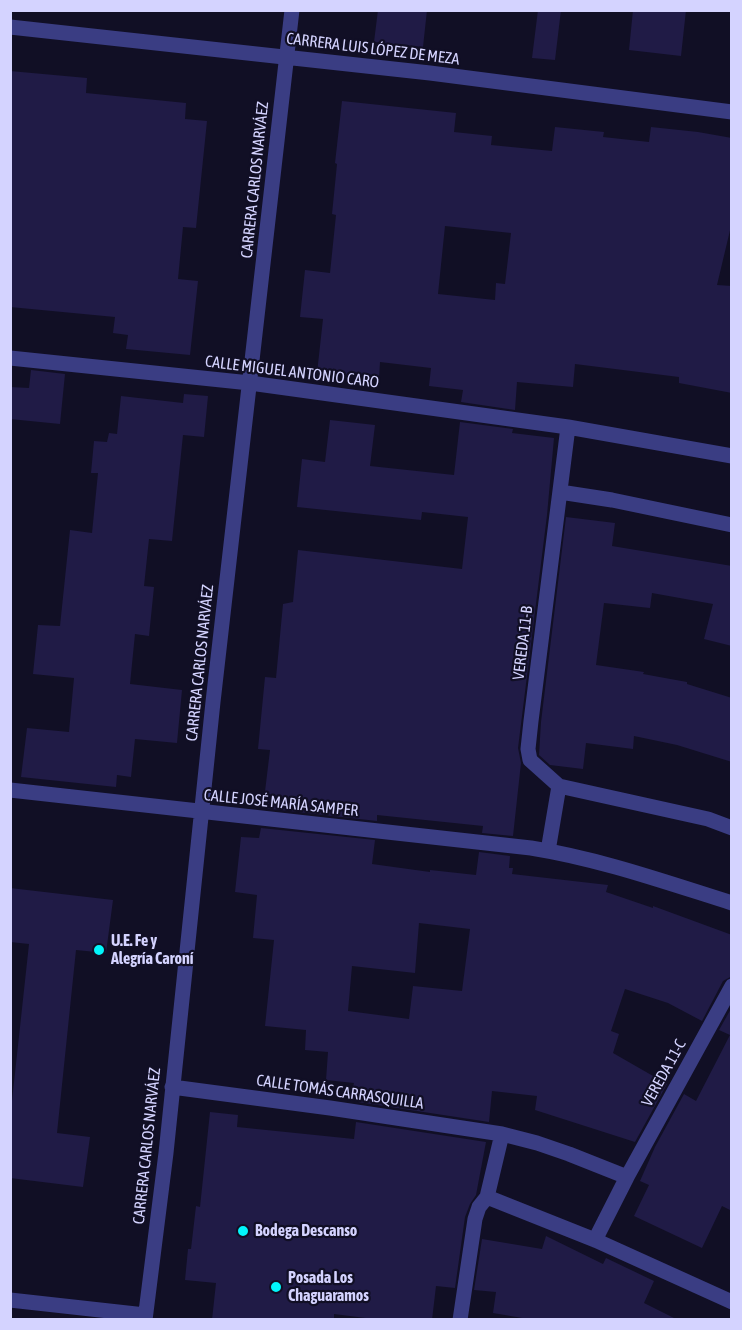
<!DOCTYPE html>
<html>
<head>
<meta charset="utf-8">
<style>
  body { margin:0 }
  #map { position:relative; width:742px; height:1330px; overflow:hidden; background:#110f25; font-family:"Asap Condensed",sans-serif }
  canvas { display:block }
  .frame { position:absolute; inset:0; border:12px solid #d4d3ff; pointer-events:none }
</style>
</head>
<body>
<div id="map">
<canvas width="742" height="1330"></canvas>
<div class="frame"></div>
</div>
<script>
const c = document.querySelector('canvas').getContext('2d');
c.lineJoin = 'round';
function paint(path, color) { c.fillStyle = color; c.fill(path, 'evenodd'); }
function stroke(path, color, width, dash) { c.strokeStyle = color; c.lineWidth = width; c.lineCap = dash ? 'butt' : 'round'; c.setLineDash(dash || []); c.stroke(path); }
function write(font, color, halo, rows, align = 'center') {
  c.font = font + ' "Asap Condensed",sans-serif'; c.lineWidth = 4.5; c.setLineDash([]); c.textBaseline = 'middle'; c.strokeStyle = halo; c.fillStyle = color; for (const [text, x, y, turn = 0] of rows) {
    c.save(); c.translate(x, y); c.rotate((+turn || 0) * Math.PI / 180); c.textAlign = isNaN(turn) ? turn : align; if (halo) c.strokeText(text, 0, 0); c.fillText(text, 0, 0); c.restore();
  }
}
paint(new Path2D(`
  M 378,10 L 427,10 L 423,47 L 374,42 Z
  M 538,10 L 561,10 L 555,60 L 532,58 Z
  M 633,10 L 686,10 L 681,56 L 629,50 Z
  M 10,71 L 87,78 L 86,93 L 186,103 L 185,119 L 207,121 L 196,228 L 183,227 L 178,279 L 198,281 L 190,355 L 126,349 L 128,335 L 113,333 L 115,317 L 10,307 Z
  M 342,101 L 456,113 L 454,132 L 492,136 L 491,145 L 552,151 L 555,127 L 604,132 L 603,137 L 649,142 L 651,127 L 698,132 L 732,138 L 732,222 L 717,285 L 732,286 L 732,393 L 679,383 L 679,377 L 575,364 L 573,387 L 517,382 L 515,410 L 461,402 L 463,390 L 429,386 L 431,368 L 380,362 L 379,379 L 317,373 L 323,319 L 300,317 L 305,270 L 330,273 L 336,215 L 332,214 L 337,164 L 335,163 ZM 445,226 L 511,233 L 505,284 L 496,283 L 495,300 L 438,294 Z
  M 31,370 L 65,374 L 60,424 L 10,419 L 10,387 L 29,388 Z
  M 184,394 L 208,396 L 204,437 L 183,435 L 172,541 L 149,539 L 144,586 L 154,587 L 149,636 L 135,634 L 130,684 L 182,690 L 177,743 L 135,739 L 131,777 L 117,775 L 116,787 L 21,777 L 27,728 L 69,732 L 74,678 L 33,674 L 38,625 L 60,626 L 70,530 L 92,533 L 98,473 L 91,473 L 94,441 L 107,442 L 109,433 L 117,434 L 121,396 L 183,403 Z
  M 330,420 L 375,425 L 370,466 L 454,475 L 460,422 L 513,429 L 512,433 L 554,438 L 547,515 L 518,748 L 521,763 L 513,836 L 482,833 L 483,826 L 377,815 L 377,821 L 263,808 L 270,750 L 258,749 L 265,677 L 276,678 L 283,604 L 293,602 L 298,550 L 462,569 L 468,517 L 422,512 L 421,520 L 297,507 L 302,459 L 325,462 Z
  M 566,517 L 615,523 L 612,546 L 732,566 L 732,646 L 704,639 L 713,604 L 652,593 L 650,608 L 604,603 L 596,665 L 644,672 L 643,674 L 687,682 L 687,684 L 732,698 L 732,762 L 677,745 L 634,736 L 633,749 L 586,743 L 583,769 L 550,765 L 539,755 L 541,722 Z
  M 261,828 L 375,840 L 372,864 L 430,872 L 430,870 L 476,875 L 479,852 L 510,856 L 509,868 L 513,868 L 512,874 L 608,885 L 606,892 L 653,908 L 653,906 L 732,935 L 732,976 L 723,981 L 702,1021 L 668,1003 L 625,989 L 611,1031 L 619,1034 L 613,1053 L 667,1084 L 635,1142 L 535,1110 L 537,1096 L 492,1091 L 489,1122 L 358,1102 L 359,1088 L 353,1087 L 354,1083 L 326,1080 L 328,1052 L 305,1050 L 306,1030 L 265,1026 L 274,940 L 253,938 L 257,895 L 235,892 L 241,837 L 259,838 ZM 419,923 L 470,929 L 462,991 L 413,986 L 409,1019 L 348,1011 L 352,966 L 415,973 Z
  M 10,888 L 113,900 L 106,953 L 76,950 L 57,1133 L 90,1137 L 83,1187 L 10,1178 L 10,1119 L 29,944 L 10,942 Z
  M 732,1007 L 732,1211 L 722,1206 L 702,1248 L 634,1216 L 649,1185 L 640,1181 L 655,1147 L 684,1094 L 696,1101 L 730,1035 L 719,1030 Z
  M 210,1112 L 238,1115 L 237,1127 L 354,1139 L 356,1122 L 486,1142 L 476,1195 L 470,1204 L 465,1217 L 455,1288 L 436,1286 L 432,1320 L 381,1320 L 334,1314 L 334,1320 L 212,1320 L 216,1283 L 185,1280 L 188,1249 L 191,1249 L 196,1206 L 200,1207 Z
  M 546,1236 L 603,1264 L 606,1258 L 654,1281 L 644,1303 L 678,1320 L 534,1320 L 493,1313 L 496,1292 L 474,1290 L 482,1239 L 542,1249 Z`), '#201b46');
stroke(new Path2D(`
  M 10,27 L 430,73 L 732,112
  M 10,358 L 250,383 L 568,427 L 732,456
  M 568,427 L 531,721 L 528,749 L 530,760 L 559,786 L 708,819 L 732,828
  M 560,492 L 612,500 L 732,525
  M 10,790 L 531,848 C 600,859 665,882 732,903
  M 548,851 L 559,786
  M 172,1087 L 330,1108 L 502,1134 L 537,1143 L 569,1154 L 627,1177
  M 487,1197 L 595,1240 L 732,1302
  M 595,1240 L 627,1177 L 732,986
  M 10,1300 L 145,1315
  M 145,1320 L 166,1153 L 213,702 L 292,10
  M 460,1320 L 475,1219 L 479,1207 L 487,1197 L 502,1134`), '#3a3d83', 15);
for (const [x, y, r, color] of [
  [99,950,6,"#02f5fb"],
  [243,1231,6,"#02f5fb"],
  [276,1287,6,"#02f5fb"]
]) { const dot = new Path2D(); dot.arc(x, y, r, 0, 2 * Math.PI); c.fillStyle = color; c.fill(dot); stroke(dot, '#110f25', 2); }
write('16px', '#d4d3ff', '#110f25', [
  ["CARRERA LUIS LÓPEZ DE MEZA",373,49,7],
  ["CARRERA CARLOS NARVÁEZ",255,180,-84],
  ["CALLE MIGUEL ANTONIO CARO",292,372,7],
  ["VEREDA 11-B",523,643,-83],
  ["CARRERA CARLOS NARVÁEZ",200,663,-84],
  ["CALLE JOSÉ MARÍA SAMPER",281,803,6],
  ["VEREDA 11-C",664,1073,-61],
  ["CALLE TOMÁS CARRASQUILLA",340,1092,8],
  ["CARRERA CARLOS NARVÁEZ",147,1146,-84]
]);
write('bold 16px', '#d4d3ff', '#110f25', [
  ["U.E. Fe y",111,941],
  ["Alegría Caroní",111,959],
  ["Bodega Descanso",255,1231],
  ["Posada Los",288,1278],
  ["Chaguaramos",288,1296]
], 'left');
</script>
</body>
</html>
